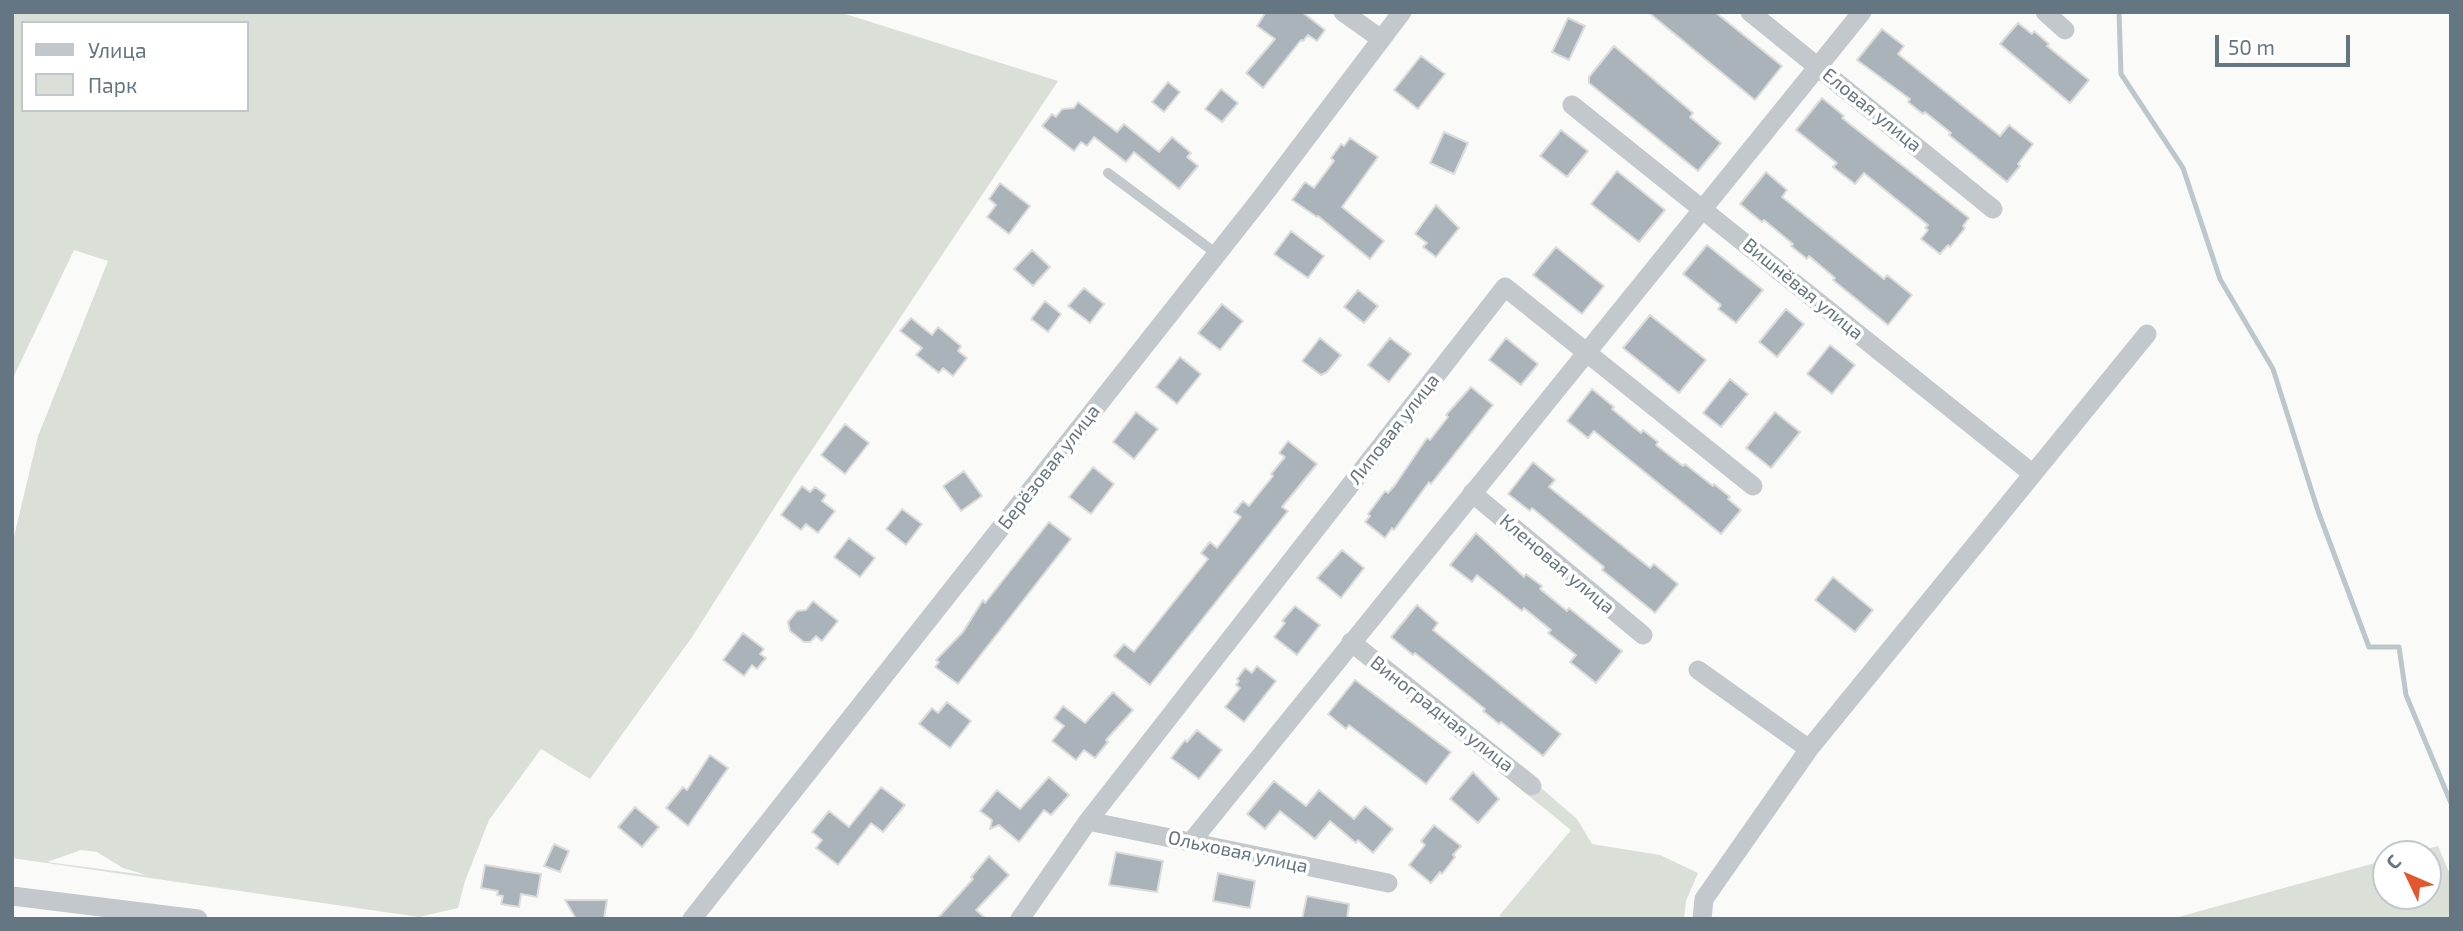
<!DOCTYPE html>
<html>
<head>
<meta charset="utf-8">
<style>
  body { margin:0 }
  #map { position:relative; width:2463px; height:931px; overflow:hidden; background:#fafaf8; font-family:"Exo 2",sans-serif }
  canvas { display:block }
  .frame { position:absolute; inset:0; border:14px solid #657683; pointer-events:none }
  .legend { position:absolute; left:21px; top:21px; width:228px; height:91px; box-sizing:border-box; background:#fff; border:2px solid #c1c8cd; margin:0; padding:9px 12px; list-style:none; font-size:21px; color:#657683 }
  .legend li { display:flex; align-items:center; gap:14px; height:35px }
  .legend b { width:35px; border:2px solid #c1c8cd }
  .north { position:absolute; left:2372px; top:840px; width:70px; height:70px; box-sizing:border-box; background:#fff; border:2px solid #c1c8cd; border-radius:50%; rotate:314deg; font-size:19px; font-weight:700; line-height:28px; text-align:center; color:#657683 }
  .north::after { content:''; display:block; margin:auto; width:24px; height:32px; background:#e4572e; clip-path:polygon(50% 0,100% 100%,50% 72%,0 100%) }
  .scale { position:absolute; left:2215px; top:35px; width:135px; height:32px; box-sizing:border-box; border:4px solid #657683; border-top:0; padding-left:9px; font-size:21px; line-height:24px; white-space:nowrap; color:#657683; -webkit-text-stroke:5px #fff; paint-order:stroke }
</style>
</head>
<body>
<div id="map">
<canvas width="2463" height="931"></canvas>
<div class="frame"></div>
<ul class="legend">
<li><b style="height:9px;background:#c3c8cc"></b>Улица</li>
<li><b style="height:19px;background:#dadfd7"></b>Парк</li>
</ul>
<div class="north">С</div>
<div class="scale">50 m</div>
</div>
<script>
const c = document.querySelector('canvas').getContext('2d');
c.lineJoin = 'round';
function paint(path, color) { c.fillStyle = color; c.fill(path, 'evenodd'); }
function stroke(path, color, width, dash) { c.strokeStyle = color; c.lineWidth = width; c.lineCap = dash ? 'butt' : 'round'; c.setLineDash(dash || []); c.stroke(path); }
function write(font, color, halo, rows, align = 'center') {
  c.font = font + ' "Exo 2",sans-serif'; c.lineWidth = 7; c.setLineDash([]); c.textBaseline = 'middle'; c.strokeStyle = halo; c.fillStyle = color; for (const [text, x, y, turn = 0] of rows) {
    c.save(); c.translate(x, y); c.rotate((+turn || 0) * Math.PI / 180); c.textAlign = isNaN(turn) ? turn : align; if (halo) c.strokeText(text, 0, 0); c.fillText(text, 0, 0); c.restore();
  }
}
paint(new Path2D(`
  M 12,12 L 839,12 L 1058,81 L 794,477 L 692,637 L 590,779 L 541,749 L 489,820 L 465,881 L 458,908 L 419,917 L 12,858 L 12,545 L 38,436 L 108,261 L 74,250 L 12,380 ZM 23,23 L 247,23 L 247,110 L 23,110 ZM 81,850 L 97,852 L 123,868 L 146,875 L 47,862 Z
  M 1533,781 L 1577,819 L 1592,844 L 1660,855 L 1698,873 L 1686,901 L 1684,919 L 1516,919 L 1499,916 L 1571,830 L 1524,792 Z
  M 2438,846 L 2451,877 L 2451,919 L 2171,919 L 2386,860 L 2386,896 L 2428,896 L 2428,854 L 2409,854 Z`), '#dadfd7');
stroke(new Path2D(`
  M 2119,12 L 2121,74 L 2183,168 L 2220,279 L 2273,369 L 2318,511 L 2369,647 L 2399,647 L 2406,695 L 2451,803`), '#bbc7cb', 5);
const building = new Path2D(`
  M 1266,12 L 1302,12 L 1325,30 L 1317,41 L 1308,35 L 1303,41 L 1301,40 L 1263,88 L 1246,73 L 1275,39 L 1257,26 Z
  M 1648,12 L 1715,12 L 1782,66 L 1755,100 Z
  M 1568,18 L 1585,26 L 1569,60 L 1552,52 Z
  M 2018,23 L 2032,34 L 2034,31 L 2049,44 L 2047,46 L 2089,80 L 2070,103 L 2000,44 Z
  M 1882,29 L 1904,46 L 1898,54 L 2000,136 L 2009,125 L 2033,144 L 2018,164 L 2020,166 L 2007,182 L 1949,135 L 1951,133 L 1925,112 L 1923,114 L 1908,102 L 1910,99 L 1857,60 Z
  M 1614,46 L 1693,113 L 1690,117 L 1721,143 L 1698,171 L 1589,83 L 1589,77 Z
  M 1421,56 L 1445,74 L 1418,109 L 1394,90 Z
  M 1168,82 L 1180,92 L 1164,112 L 1152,102 Z
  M 1221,89 L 1238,103 L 1222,122 L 1205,109 Z
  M 1822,98 L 1844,116 L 1842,118 L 1969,218 L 1963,226 L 1965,228 L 1950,247 L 1948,245 L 1940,254 L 1921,239 L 1928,230 L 1925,228 L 1928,225 L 1864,173 L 1855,184 L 1833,167 L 1837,163 L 1796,130 Z
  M 1078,102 L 1117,132 L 1124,124 L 1159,152 L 1172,137 L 1191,153 L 1187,157 L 1198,166 L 1179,189 L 1134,152 L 1126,162 L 1094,137 L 1087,146 L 1081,142 L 1074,151 L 1042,126 L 1052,114 L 1056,117 L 1062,109 L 1074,108 Z
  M 1561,130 L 1588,151 L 1567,177 L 1540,156 Z
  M 1444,132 L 1468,143 L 1454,174 L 1430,163 Z
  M 1350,138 L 1378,157 L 1342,207 L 1384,241 L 1370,259 L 1318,216 L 1317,217 L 1292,200 L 1305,182 L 1314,188 L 1334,161 L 1331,158 L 1341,144 L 1344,146 Z
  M 1617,171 L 1665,210 L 1639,242 L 1591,204 Z
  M 1766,172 L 1787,190 L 1782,197 L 1884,279 L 1887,275 L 1912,295 L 1888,325 L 1833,280 L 1835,278 L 1809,256 L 1807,259 L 1791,246 L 1793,244 L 1764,220 L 1762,222 L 1740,204 Z
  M 1000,183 L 1030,206 L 1009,234 L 987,217 L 996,205 L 989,199 Z
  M 1436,205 L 1459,228 L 1436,257 L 1423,247 L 1427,243 L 1415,234 Z
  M 1291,231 L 1324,256 L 1308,278 L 1274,254 Z
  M 1707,245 L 1763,290 L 1736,323 L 1718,309 L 1721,305 L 1683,274 Z
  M 1556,247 L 1604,286 L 1582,314 L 1533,275 Z
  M 1032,250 L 1050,267 L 1033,286 L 1014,269 Z
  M 1084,288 L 1104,304 L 1090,323 L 1068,306 Z
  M 1358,290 L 1378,306 L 1364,323 L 1344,307 Z
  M 1045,301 L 1061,314 L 1048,332 L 1031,319 Z
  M 1222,304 L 1243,321 L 1220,350 L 1198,333 Z
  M 1786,309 L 1804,324 L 1777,357 L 1759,342 Z
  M 1650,315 L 1706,360 L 1679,393 L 1623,348 Z
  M 911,318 L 932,335 L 938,327 L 961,346 L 958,351 L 967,358 L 953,376 L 943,368 L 939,373 L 916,355 L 922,348 L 900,331 Z
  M 1320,338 L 1341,355 L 1327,372 L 1321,375 L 1302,361 Z
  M 1390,338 L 1411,354 L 1389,382 L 1368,365 Z
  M 1506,338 L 1538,364 L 1521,385 L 1489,360 Z
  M 1830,345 L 1855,365 L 1832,394 L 1807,374 Z
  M 1180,357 L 1201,374 L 1177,404 L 1156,387 Z
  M 1730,379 L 1748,394 L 1721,427 L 1703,413 Z
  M 1471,387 L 1493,405 L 1431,484 L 1429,482 L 1394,530 L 1392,528 L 1385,538 L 1365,522 L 1370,516 L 1368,514 L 1385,491 L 1388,493 L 1395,485 L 1427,438 L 1430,440 L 1448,417 L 1446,415 Z
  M 1592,389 L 1614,407 L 1612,409 L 1641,433 L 1643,430 L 1658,442 L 1656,445 L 1683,466 L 1685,464 L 1713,486 L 1714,484 L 1730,497 L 1728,499 L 1741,510 L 1721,534 L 1594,431 L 1588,438 L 1567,421 Z
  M 1136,412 L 1158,429 L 1134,459 L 1113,442 Z
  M 1775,412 L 1800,432 L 1771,468 L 1746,448 Z
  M 845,424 L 869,443 L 845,474 L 821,455 Z
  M 1288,441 L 1317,464 L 1282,507 L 1288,511 L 1150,685 L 1114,656 L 1124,644 L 1134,652 L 1208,559 L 1201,553 L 1210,542 L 1217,548 L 1241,517 L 1234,512 L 1243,501 L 1249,506 L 1273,476 L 1271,474 L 1285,457 L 1279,453 Z
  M 1533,462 L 1555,480 L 1549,487 L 1650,568 L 1654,564 L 1678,584 L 1655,613 L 1602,570 L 1604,567 L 1532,508 L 1530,511 L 1508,494 Z
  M 1093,467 L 1114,484 L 1091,514 L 1069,497 Z
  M 964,471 L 982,496 L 961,511 L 943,486 Z
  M 802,486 L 810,492 L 815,487 L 826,495 L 822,501 L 835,511 L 818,533 L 806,524 L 801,530 L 781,515 Z
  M 902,509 L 922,524 L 906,545 L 886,529 Z
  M 1049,522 L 1071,539 L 958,684 L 935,667 L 939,662 L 936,660 L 963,632 L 983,600 L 985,603 Z
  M 1476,533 L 1524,577 L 1526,574 L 1542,586 L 1540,589 L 1567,611 L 1569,608 L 1622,651 L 1596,683 L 1570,662 L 1576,655 L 1548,633 L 1551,630 L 1524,608 L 1522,611 L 1477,575 L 1472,582 L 1450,565 Z
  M 849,538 L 875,558 L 860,577 L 834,557 Z
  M 1342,550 L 1364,568 L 1341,598 L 1317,578 Z
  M 1833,577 L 1873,610 L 1855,632 L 1815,600 Z
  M 813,601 L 838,621 L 822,641 L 816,636 L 810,642 L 804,642 L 790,631 L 788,622 L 797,611 L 806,610 Z
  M 1417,605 L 1438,623 L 1433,630 L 1561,734 L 1543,756 L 1501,722 L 1499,724 L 1483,711 L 1485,709 L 1415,653 L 1413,655 L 1391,637 Z
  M 1295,606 L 1320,625 L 1297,655 L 1274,637 L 1285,623 L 1282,621 Z
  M 743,633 L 764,649 L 760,654 L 766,658 L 757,669 L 752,665 L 744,676 L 723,660 Z
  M 1257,666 L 1276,681 L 1244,722 L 1225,707 L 1240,688 L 1236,685 L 1239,681 L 1237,679 L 1245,668 L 1252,673 Z
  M 1355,680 L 1451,752 L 1426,784 L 1349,725 L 1346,729 L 1328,714 Z
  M 1113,692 L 1133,710 L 1106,740 L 1108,742 L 1095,758 L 1084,750 L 1076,760 L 1052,741 L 1064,726 L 1054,718 L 1063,706 L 1085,723 Z
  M 947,702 L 971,721 L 950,748 L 919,724 L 932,708 L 938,713 Z
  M 1197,730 L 1222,750 L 1199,779 L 1171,758 L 1185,740 L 1187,742 Z
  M 710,755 L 728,768 L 688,826 L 666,808 L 683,787 L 687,790 Z
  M 1473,772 L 1499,799 L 1478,823 L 1450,799 Z
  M 1049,777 L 1069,795 L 1051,815 L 1044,810 L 1019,842 L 999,825 L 990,829 L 992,820 L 980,811 L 997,790 L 1020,809 Z
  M 1274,781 L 1306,806 L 1319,790 L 1354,819 L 1365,806 L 1393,829 L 1373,853 L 1358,840 L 1356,843 L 1330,821 L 1315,839 L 1280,811 L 1265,829 L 1247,814 Z
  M 881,787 L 905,805 L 883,832 L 871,823 L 838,865 L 816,848 L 822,840 L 812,832 L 829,811 L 849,827 Z
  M 635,807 L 659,827 L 642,847 L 618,827 Z
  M 1434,825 L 1461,846 L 1453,855 L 1455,857 L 1442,874 L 1440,872 L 1431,883 L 1409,865 L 1425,845 L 1421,841 Z
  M 554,844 L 569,851 L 560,872 L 544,866 Z
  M 1116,852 L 1163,861 L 1157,892 L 1109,885 Z
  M 989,856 L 1009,875 L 976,910 L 986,919 L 937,919 L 973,879 L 971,877 Z
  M 485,865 L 541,874 L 537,897 L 521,894 L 519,907 L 501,904 L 503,896 L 497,895 L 498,891 L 481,888 Z
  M 1218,873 L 1255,881 L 1250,908 L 1213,901 Z
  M 1307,896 L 1349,904 L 1347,919 L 1302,919 Z
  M 565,900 L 607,900 L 604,919 L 576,919 Z`);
paint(building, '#aab3b9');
stroke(building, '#dcdcda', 2);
stroke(new Path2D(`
  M 1108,173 L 1217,254`), '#c3c8cc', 10);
stroke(new Path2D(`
  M 1343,12 L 1381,39
  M 1750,12 L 1993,209
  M 2045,12 L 2065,30
  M 1572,105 L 2033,474
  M 1472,493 L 1643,635
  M 1351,642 L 1532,786
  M 1698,670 L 1809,749
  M 1088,821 L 1388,883
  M 1191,842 L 1862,12
  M 12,896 L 198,919
  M 692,919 L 1262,197 L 1402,12
  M 1020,919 L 1088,821 L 1505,287 L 1753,486
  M 1702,919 L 1704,899 L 1809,749 L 2147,334`), '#c3c8cc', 19);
write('19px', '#657683', '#fff', [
  ["Еловая улица",1872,110,39],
  ["Вишнёвая улица",1803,289,39],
  ["Липовая улица",1394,429,-52],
  ["Берёзовая улица",1049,467,-52],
  ["Кленовая улица",1557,564,40],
  ["Виноградная улица",1442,714,38],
  ["Ольховая улица",1238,852,12]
]);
</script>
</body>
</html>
